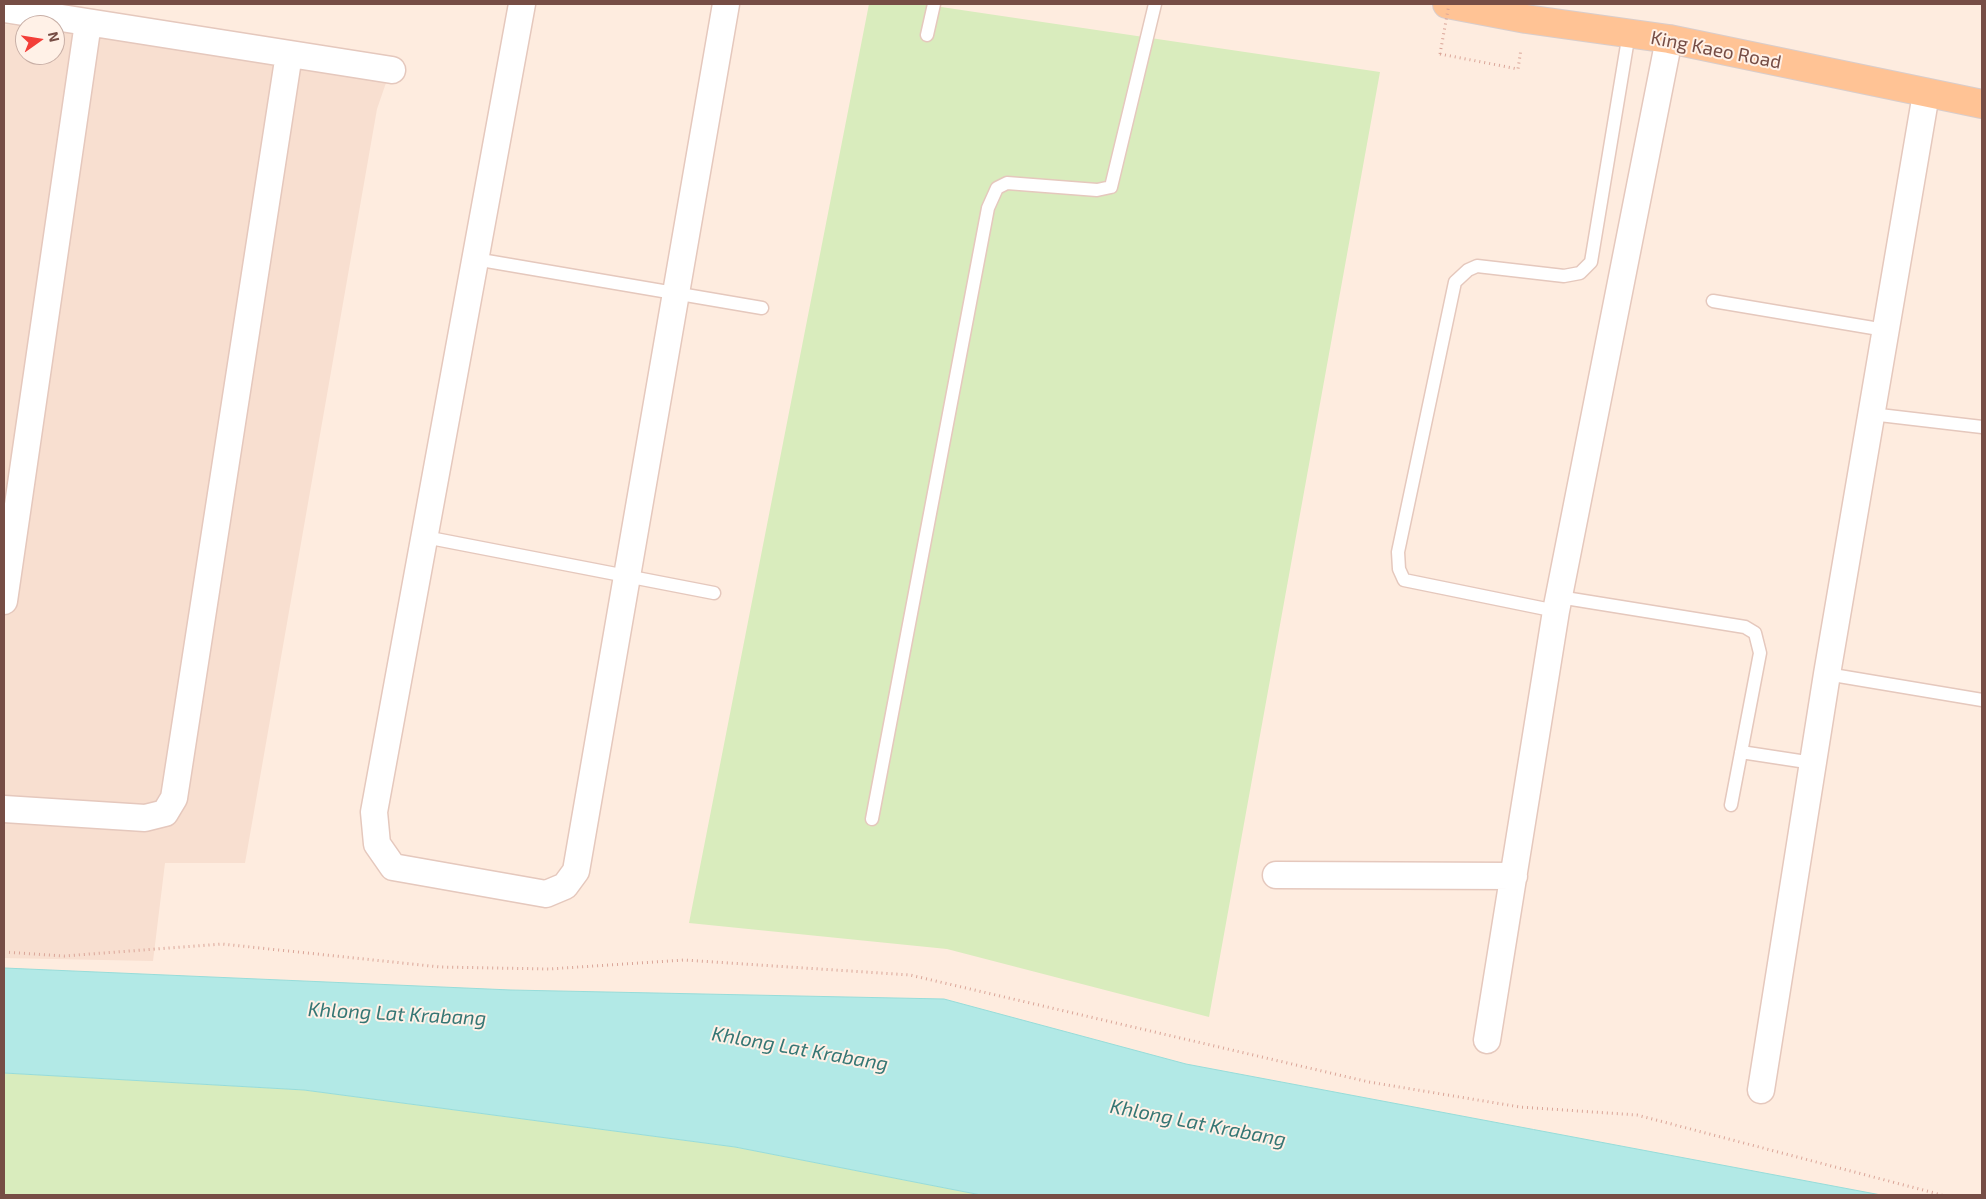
<!DOCTYPE html>
<html>
<head>
<meta charset="utf-8">
<style>
  body { margin:0 }
  #map { position:relative; width:1986px; height:1199px; overflow:hidden; background:#feecdf; font-family:"Exo 2",sans-serif }
  canvas { display:block }
  .frame { position:absolute; inset:0; border:5px solid #764d45; pointer-events:none }
  .north { position:absolute; left:15px; top:15px; width:50px; height:50px; box-sizing:border-box; background:#fff1e7; border:1px solid #c8afa6; border-radius:50%; rotate:77deg; font-size:14px; font-weight:700; line-height:20px; text-align:center; color:#764d45 }
  .north::after { content:''; display:block; margin:auto; width:18px; height:22px; background:#f33e38; clip-path:polygon(50% 0,100% 100%,50% 72%,0 100%) }
</style>
</head>
<body>
<div id="map">
<canvas width="1986" height="1199"></canvas>
<div class="frame"></div>
<div class="north">N</div>
</div>
<script>
const c = document.querySelector('canvas').getContext('2d');
c.lineJoin = 'round';
function paint(path, color) { c.fillStyle = color; c.fill(path, 'evenodd'); }
function stroke(path, color, width, dash) { c.strokeStyle = color; c.lineWidth = width; c.lineCap = dash ? 'butt' : 'round'; c.setLineDash(dash || []); c.stroke(path); }
function write(font, color, halo, rows, align = 'center') {
  c.font = font + ' "Exo 2",sans-serif'; c.lineWidth = 4; c.setLineDash([]); c.textBaseline = 'middle'; c.strokeStyle = halo; c.fillStyle = color; for (const [text, x, y, turn = 0] of rows) {
    c.save(); c.translate(x, y); c.rotate((+turn || 0) * Math.PI / 180); c.textAlign = isNaN(turn) ? turn : align; if (halo) c.strokeText(text, 0, 0); c.fillText(text, 0, 0); c.restore();
  }
}
paint(new Path2D(`
  M 4,24 L 25,27 L 25,55 L 55,55 L 55,31 L 388,77 L 377,109 L 245,863 L 165,863 L 153,961 L 4,958 Z`), '#f8dfd0');
paint(new Path2D(`
  M 869,4 L 921,4 L 1380,72 L 1209,1017 L 947,949 L 689,923 Z
  M 4,1073 L 304,1090 L 735,1147 L 981,1195 L 4,1195 Z`), '#d9ecbd');
const water = new Path2D(`
  M 4,968 L 511,990 L 944,999 L 1186,1064 L 1881,1195 L 981,1195 L 735,1147 L 304,1090 L 4,1073 Z`);
paint(water, '#b2e9e6');
stroke(water, '#97dcd9', 1);
const service = new Path2D(`
  M 927,35 L 934,4
  M 475,259 L 762,308
  M 1713,301 L 1885,330
  M 1871,414 L 1982,427
  M 425,537 L 714,593
  M 1559,597 L 1745,627 L 1755,633 L 1760,653 L 1731,805
  M 1556,611 L 1404,580 L 1399,569 L 1398,552 L 1455,282 L 1468,270 L 1477,266 L 1564,276 L 1580,273 L 1591,262 L 1629,33
  M 1827,674 L 1982,700
  M 1741,752 L 1813,763
  M 872,819 L 988,208 L 997,188 L 1007,183 L 1097,190 L 1111,187 L 1155,4`);
const minor = new Path2D(`
  M 522,4 L 374,812 L 377,844 L 393,867 L 546,894 L 565,886 L 576,871 L 726,4
  M 4,9 L 392,70
  M 4,601 L 88,23
  M 4,809 L 145,818 L 165,813 L 174,798 L 289,54
  M 1276,875 L 1514,876
  M 1487,1040 L 1556,611 L 1669,39
  M 1761,1090 L 1827,674 L 1926,94`);
const primary = new Path2D(`
  M 1447,4 L 1526,19 L 1669,39 L 1982,104`);
stroke(service, '#e5c8bd', 15);
stroke(minor, '#e5c8bd', 29);
stroke(primary, '#d9cdcb', 30);
stroke(new Path2D(`
  M 1440,54 L 1518,69 L 1521,49
  M 4,952 L 64,956 L 222,944 L 440,967 L 549,969 L 684,960 L 910,975 L 1369,1082 L 1520,1107 L 1637,1115 L 1942,1195`), '#daa598', 3, [1, 4]);
stroke(service, '#fff', 12);
stroke(minor, '#fff', 26);
stroke(primary, '#ffc395', 28);
stroke(new Path2D(`
  M 1440,54 L 1449,4`), '#daa598', 3, [1, 4]);
write('19px', '#764d45', '#fff1e7', [
  ["King Kaeo Road",1716,50,11]
]);
write('italic 20px', '#357674', '#fff1e7', [
  ["Khlong Lat Krabang",397,1014,3],
  ["Khlong Lat Krabang",800,1049,10],
  ["Khlong Lat Krabang",1198,1123,11]
]);
</script>
</body>
</html>
